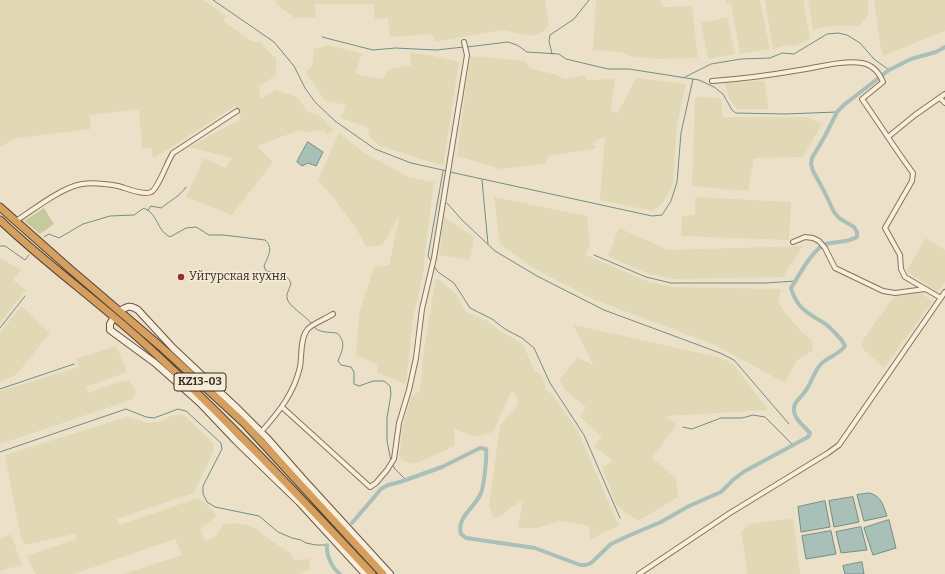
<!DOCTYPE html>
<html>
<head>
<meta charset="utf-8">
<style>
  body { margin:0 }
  canvas { display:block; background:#ece0c8 }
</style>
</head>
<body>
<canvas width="945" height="574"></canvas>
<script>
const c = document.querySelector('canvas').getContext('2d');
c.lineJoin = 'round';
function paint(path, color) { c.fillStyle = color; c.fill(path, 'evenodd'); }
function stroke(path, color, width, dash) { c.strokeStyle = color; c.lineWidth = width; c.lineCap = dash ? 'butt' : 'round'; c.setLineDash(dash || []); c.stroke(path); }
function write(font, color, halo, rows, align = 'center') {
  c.font = font + ' Bitter,serif'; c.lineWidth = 3; c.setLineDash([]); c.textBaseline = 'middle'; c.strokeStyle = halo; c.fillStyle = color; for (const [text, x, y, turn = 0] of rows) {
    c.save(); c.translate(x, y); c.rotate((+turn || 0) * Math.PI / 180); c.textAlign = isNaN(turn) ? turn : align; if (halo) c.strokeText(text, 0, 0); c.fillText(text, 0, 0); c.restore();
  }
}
paint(new Path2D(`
  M 0,0 L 204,0 L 226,16 L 223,21 L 252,41 L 260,42 L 276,59 L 276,75 L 259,87 L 260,99 L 276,90 L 297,97 L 308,112 L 319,115 L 334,130 L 327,135 L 324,130 L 309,132 L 300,130 L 257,146 L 273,162 L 232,215 L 186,197 L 204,158 L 226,168 L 232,158 L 189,147 L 241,119 L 235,106 L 153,159 L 151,148 L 142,149 L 139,109 L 89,115 L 91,129 L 16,138 L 2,146 L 0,146 Z
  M 276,0 L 545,0 L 549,25 L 544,31 L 532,36 L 502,30 L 435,42 L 432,34 L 390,37 L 388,18 L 375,19 L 373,4 L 315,4 L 316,17 L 295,18 L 276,4 Z
  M 596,0 L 660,0 L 663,7 L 692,6 L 698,58 L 659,59 L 629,56 L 623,52 L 593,50 Z
  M 725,0 L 760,0 L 770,49 L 740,54 L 731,3 L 726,4 Z
  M 765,0 L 803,0 L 810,39 L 795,46 L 786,45 L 773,49 Z
  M 808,0 L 867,0 L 869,13 L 860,26 L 831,26 L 813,30 Z
  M 874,0 L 945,0 L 945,31 L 883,56 L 880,45 Z
  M 727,17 L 735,54 L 708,59 L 701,23 Z
  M 328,45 L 362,54 L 355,74 L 382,79 L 389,69 L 411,65 L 410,53 L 430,55 L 459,62 L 443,166 L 380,146 L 368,135 L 369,128 L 341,118 L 346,105 L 324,100 L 306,72 L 312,65 L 314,49 Z
  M 470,56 L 526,61 L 529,68 L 554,74 L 565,79 L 584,75 L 587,80 L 615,79 L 611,111 L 618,113 L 636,78 L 686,84 L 677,124 L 673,184 L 662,204 L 652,211 L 600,200 L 605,136 L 592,143 L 597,148 L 548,156 L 546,163 L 501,169 L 457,156 Z
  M 764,81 L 769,109 L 737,109 L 730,99 L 724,83 Z
  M 695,97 L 721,98 L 723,117 L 807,117 L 822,124 L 803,157 L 754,158 L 748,191 L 692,186 Z
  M 339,133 L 365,153 L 408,177 L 434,182 L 424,260 L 424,269 L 413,318 L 406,384 L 377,373 L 377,364 L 356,355 L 359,314 L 374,267 L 389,265 L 400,215 L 382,245 L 366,247 L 356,228 L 337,202 L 318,180 Z
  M 494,197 L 587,216 L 590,244 L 586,255 L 649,282 L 674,287 L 781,289 L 778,303 L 802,333 L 812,340 L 813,351 L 797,360 L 785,383 L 715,345 L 595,300 L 535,269 L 500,244 Z
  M 695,197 L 791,202 L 789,240 L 681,236 L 682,216 L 695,215 Z
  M 444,217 L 474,237 L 470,260 L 439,255 Z
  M 619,228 L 668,250 L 803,246 L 783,277 L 675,279 L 649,274 L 608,256 Z
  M 926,238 L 945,250 L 945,282 L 938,292 L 906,271 Z
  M 0,258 L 21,270 L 13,280 L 26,290 L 0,323 Z
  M 436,278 L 456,294 L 466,312 L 487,321 L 500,331 L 523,344 L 534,370 L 543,377 L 547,391 L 552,394 L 577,429 L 619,526 L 590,539 L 589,526 L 560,521 L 537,528 L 518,528 L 523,500 L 512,507 L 500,517 L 493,518 L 489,506 L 500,425 L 518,405 L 518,400 L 512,390 L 493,432 L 476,437 L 454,429 L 455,446 L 419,462 L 410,463 L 403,461 L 399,456 L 403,425 L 411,397 L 420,391 L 424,348 Z
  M 922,293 L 932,302 L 884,368 L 862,348 L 863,340 L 894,297 Z
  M 21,306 L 50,333 L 16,375 L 0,381 L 0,333 Z
  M 573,325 L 718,357 L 733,364 L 768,410 L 666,416 L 677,425 L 652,458 L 676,478 L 678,497 L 638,521 L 617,506 L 602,467 L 613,461 L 594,446 L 602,437 L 580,417 L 586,407 L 565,390 L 559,380 L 578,357 L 594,366 Z
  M 116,346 L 127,372 L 86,387 L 88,393 L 118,382 L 129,380 L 136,392 L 131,400 L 0,444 L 0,391 L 79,367 L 76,359 Z
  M 174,415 L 184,415 L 214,444 L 213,452 L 194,493 L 117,519 L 119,525 L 198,498 L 213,510 L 216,516 L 200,530 L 205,541 L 216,536 L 224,524 L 233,523 L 247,525 L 256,529 L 269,539 L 292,554 L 294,560 L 309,559 L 310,569 L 299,574 L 123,574 L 182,555 L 175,539 L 74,574 L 36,574 L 26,556 L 76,539 L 75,534 L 24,545 L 20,534 L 5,455 L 127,417 L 148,423 L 158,422 Z
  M 793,518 L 800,574 L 747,574 L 746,562 L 741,532 L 750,524 Z
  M 11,534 L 22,565 L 0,571 L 0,539 Z`), '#e1d9b6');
paint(new Path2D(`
  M 44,208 L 54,224 L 40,234 L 24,221 Z`), '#c5ca9c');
const water = new Path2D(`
  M 308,142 L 323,152 L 316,166 L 308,163 L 302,166 L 297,162 Z
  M 870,493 C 882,497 883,505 887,516 L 864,521 L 857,495 Z
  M 853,497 L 859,522 L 834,527 L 829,501 Z
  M 825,501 L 830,527 L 801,532 L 798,507 Z
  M 889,520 L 896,548 L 873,555 L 864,528 Z
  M 861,527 L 867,550 L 841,553 L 836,532 Z
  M 831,531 L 836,554 L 806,559 L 802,536 Z
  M 862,562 L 864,574 L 845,574 L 843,566 Z`);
paint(water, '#a9c0b9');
stroke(water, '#708e86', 1);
stroke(new Path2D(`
  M 213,0 L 274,42 L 294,66 L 305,88 L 315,102 L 335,121 L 375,149 L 411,163 L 447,171
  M 322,37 L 373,50 L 395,48 L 436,50 L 464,47
  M 467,47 L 508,42 L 517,45 L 527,52 L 559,54 L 566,59 L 608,69 L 629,69 L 699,80 L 714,87 L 723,94 L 732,110 L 736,113 L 785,114 L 837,112
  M 552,54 L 549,41 L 550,35 L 574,19 L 589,0
  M 685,77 L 711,64 L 741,59 L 770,58 L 782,53 L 794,54 L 827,34 L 838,33 L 847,35 L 860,43 L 874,59 L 889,70
  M 450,172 L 652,216 L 662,215 L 671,201 L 677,182 L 681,133 L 693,79
  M 482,180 L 488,244
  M 447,203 L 462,220 L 495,251 L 537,276 L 604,310 L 720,353 L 734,360 L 789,424
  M 148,210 L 151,206 L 161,208 C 171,200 179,197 186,187
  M 44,237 L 49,234 L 59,238 L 83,224 L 110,216 L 134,215 L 144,208 C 159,215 156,230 170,237 L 186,228 L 196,227 L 209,235 L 223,235 L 265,240 C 274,248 268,256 264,266 L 266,271 C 277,273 287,273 291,283 C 290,288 286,294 287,298 C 288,306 306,316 311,323
  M 0,246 L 5,246 L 25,260 L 29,255
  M 594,255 L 646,277 L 671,283 L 766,283 L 796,281
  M 431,261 L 428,256 L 443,171
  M 434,266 L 438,272 L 454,283 L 470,308 L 492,319 L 505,329 L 522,338 L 534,348 L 550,383 L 584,435 L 620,518
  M 313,326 C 318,333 329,332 337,333 C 347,343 342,350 338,361 L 341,365 L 351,367 L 354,372 L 354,384 L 359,386 L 373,381 L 384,381 L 390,386 L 391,394 L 387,418 L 387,441 L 391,461
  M 0,328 L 25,296
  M 0,389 L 74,364
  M 683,427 L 692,429 L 721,418 L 742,418 L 753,415 L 765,417 L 793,445
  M 0,452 L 126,409 L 146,417 L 154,418 L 178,409 L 186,411 L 221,443 L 222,449 L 203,486 L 203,494 L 207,502 L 215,507 L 259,516 L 278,532 L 292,538 L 301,540 L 306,543 L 316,545 L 327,545
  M 392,464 L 395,469 L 406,480`), '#708e86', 1);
stroke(new Path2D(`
  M 352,523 L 381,489 L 388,485 L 400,482 L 442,467 L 480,448 L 486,449 C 487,458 484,485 481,493 C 475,508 456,517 461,534 L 466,538 L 535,548 L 580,565 L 586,565 L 591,563 L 611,544 L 628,536 L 661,522 L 689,506 L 721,492 L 734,479 L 745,471 L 808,437 L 810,433 C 803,425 790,416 795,404 C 798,399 805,393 808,387 C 812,380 815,371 820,365 C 827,357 839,355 845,346 C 843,341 840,338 836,334 C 832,330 829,326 824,323 C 808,313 797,309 791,288 C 799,276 812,249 826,244 C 837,241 847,243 857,237 L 857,232 L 854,227 L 839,218 L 834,212 L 824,191 L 813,171 L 811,164 L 812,158 L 825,136 L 837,112 L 845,104 L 889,70 L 911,59 L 936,52 L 945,47
  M 327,545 C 326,555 332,568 340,574`), '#a9c0b9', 4);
const street = new Path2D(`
  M 712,81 C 742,79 771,75 800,70 C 819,67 844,60 862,63 C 873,65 879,72 883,82 L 862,99 C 879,123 895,149 913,173 L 912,181 L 885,228 L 900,255 L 901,269 L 905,277 L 941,298
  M 940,98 L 945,103
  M 888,137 L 915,115 L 945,94
  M 16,221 C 33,210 62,187 82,184 C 94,182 107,184 118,186 C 126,188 144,196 151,192 C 158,189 167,162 173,153 L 237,111
  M 793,242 L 805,237 L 813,238 L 819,241 L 825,248 L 835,268 L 883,291 L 895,293 L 925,289
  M 282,407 L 370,487 L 376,483 L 387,470 L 394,459 L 399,423 L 409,390 L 416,358 L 422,309 L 434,258 L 467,55 L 464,42
  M 261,432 C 279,412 294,393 300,367 C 302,356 300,339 307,330 C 311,324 326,319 333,314
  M 639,574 L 730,513 L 828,453 L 839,445 L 945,292`);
const secondary = new Path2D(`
  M 120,311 C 127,306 131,305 138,310 L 173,348 L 240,411 L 267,438 L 303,479 L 390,574
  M 114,317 L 110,324 L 110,330 L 155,363 L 200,403 L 236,441 L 299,502 L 365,574`);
const highway = new Path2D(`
  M 0,207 L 70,269 L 160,346 L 244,423 L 383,574
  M 0,220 C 46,264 98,301 145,344 C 225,417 298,495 372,574`);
stroke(street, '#87735e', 6);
stroke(secondary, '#695441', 8);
stroke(highway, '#554232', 9);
stroke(street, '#f7eedb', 4);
stroke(secondary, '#f7eedb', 6);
stroke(highway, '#d59f5f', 7);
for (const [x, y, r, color] of [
  [181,277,4,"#923234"]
]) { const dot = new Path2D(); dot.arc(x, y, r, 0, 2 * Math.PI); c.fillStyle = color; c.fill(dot); stroke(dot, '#f4ebd7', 1.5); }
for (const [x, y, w] of [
  [200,382,52]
]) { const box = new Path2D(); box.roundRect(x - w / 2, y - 9, w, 18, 3); c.fillStyle = '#f4ebd7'; c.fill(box); stroke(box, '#382c21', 1); }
write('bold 11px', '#382c21', null, [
  ["KZ13-03",200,382]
]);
write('12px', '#382c21', '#f4ebd7', [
  ["Уйгурская кухня",189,277]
], 'left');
</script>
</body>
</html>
